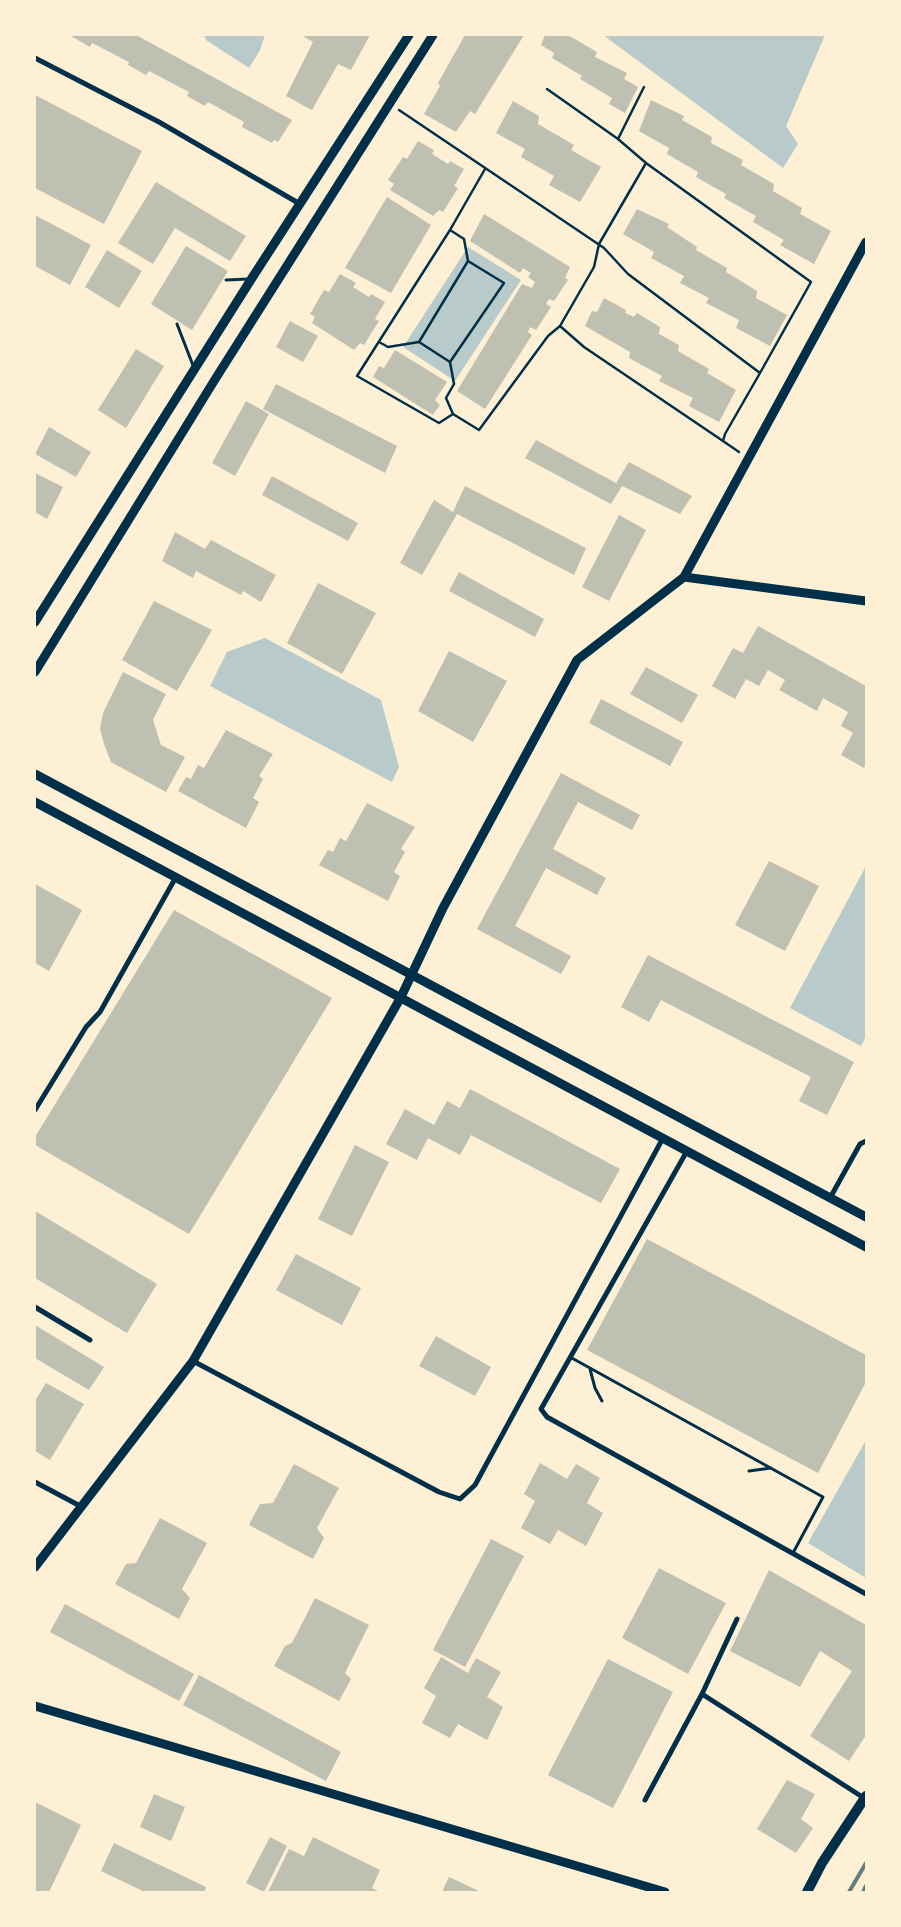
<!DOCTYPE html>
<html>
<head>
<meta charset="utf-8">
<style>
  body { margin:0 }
  #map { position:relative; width:901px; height:1927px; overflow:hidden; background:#fdf0d5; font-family:Montserrat,sans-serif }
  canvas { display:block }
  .frame { position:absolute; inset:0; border:36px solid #fdf0d5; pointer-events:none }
</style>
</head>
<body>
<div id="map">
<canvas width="901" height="1927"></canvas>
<div class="frame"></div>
</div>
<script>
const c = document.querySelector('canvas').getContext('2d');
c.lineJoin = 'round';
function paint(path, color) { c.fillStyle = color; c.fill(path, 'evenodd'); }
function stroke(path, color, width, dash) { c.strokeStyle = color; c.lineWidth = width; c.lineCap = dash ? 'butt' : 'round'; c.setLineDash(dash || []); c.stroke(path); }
paint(new Path2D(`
  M 204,35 L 265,35 L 260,50 L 249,68 L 206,40 Z
  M 603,35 L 825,35 L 786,126 L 798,144 L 783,168 Z
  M 468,247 L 521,280 L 455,381 L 403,347 Z
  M 265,638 L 381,700 L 399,767 L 392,782 L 210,686 L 227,652 Z
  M 866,866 L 866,1036 L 861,1046 L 790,1008 Z
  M 866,1440 L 866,1578 L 808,1543 Z`), '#b9caca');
paint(new Path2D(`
  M 69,35 L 136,35 L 292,120 L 278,142 L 274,140 L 272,143 L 242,127 L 244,122 L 208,102 L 205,106 L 187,96 L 189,92 L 149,71 L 146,75 L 128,65 L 129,62 L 92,43 L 90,47 Z
  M 301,35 L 370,35 L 351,70 L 338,64 L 312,110 L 286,96 L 313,42 Z
  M 465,35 L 524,35 L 475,114 L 470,111 L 456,132 L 424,114 L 440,86 L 438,83 Z
  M 545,35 L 568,35 L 597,52 L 595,57 L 627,73 L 624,79 L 638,87 L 625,113 L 609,104 L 612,98 L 580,79 L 582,76 L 552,58 L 554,53 L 541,45 Z
  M 35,95 L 142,151 L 104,224 L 35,188 Z
  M 651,100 L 684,116 L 682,120 L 712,137 L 711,143 L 743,160 L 741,165 L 774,184 L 773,191 L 802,208 L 800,214 L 831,231 L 814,264 L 780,245 L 784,240 L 753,222 L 756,216 L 724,198 L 726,194 L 696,177 L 698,172 L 667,154 L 669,148 L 639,131 Z
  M 513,101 L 539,116 L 538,124 L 574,145 L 571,150 L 601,167 L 580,202 L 549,185 L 554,176 L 521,157 L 525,149 L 496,133 Z
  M 418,141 L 434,150 L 432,154 L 448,164 L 450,161 L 464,169 L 454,186 L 458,188 L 443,212 L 439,210 L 433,216 L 390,190 L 394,184 L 388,180 L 403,157 L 407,159 Z
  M 156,182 L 246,236 L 230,261 L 175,228 L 153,264 L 118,243 Z
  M 387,197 L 431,225 L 391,293 L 345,268 Z
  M 637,209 L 669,224 L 667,227 L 697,247 L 696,250 L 727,268 L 726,272 L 757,291 L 756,298 L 787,315 L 770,346 L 736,328 L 739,320 L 706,303 L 709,298 L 680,283 L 684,276 L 651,258 L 654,252 L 623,234 Z
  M 484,214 L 570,267 L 565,278 L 568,280 L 554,301 L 549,299 L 546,304 L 551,307 L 536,330 L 530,327 L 528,332 L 532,335 L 485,409 L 457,391 L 522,284 L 532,288 L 535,282 L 528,277 L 531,273 L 523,268 L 520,273 L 470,241 Z
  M 35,215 L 91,245 L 70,285 L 35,266 Z
  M 186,246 L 228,271 L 192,330 L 151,304 Z
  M 107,250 L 142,271 L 119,308 L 85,287 Z
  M 340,274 L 356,283 L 353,287 L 369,297 L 371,294 L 385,302 L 375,319 L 379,321 L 364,345 L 360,343 L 354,350 L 312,323 L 315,317 L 310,314 L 324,290 L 329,292 Z
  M 604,298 L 626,310 L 625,313 L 634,317 L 637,313 L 660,327 L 659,334 L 679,345 L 678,351 L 709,369 L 707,373 L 736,390 L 719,422 L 689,406 L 693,398 L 659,381 L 662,376 L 629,358 L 630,352 L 585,326 L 592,311 L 597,312 Z
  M 290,321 L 318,336 L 303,362 L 276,347 Z
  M 136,349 L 164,366 L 126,428 L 98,410 Z
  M 395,350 L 447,382 L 435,400 L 440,405 L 433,415 L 373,377 L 379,366 L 384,368 Z
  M 276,384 L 397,446 L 385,473 L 263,409 Z
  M 246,401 L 269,414 L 235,476 L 212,463 Z
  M 49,427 L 91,452 L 76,477 L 35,454 Z
  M 536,440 L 616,483 L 629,462 L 692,496 L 680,514 L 622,486 L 611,504 L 525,458 Z
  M 35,473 L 63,487 L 47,519 L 35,512 Z
  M 272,476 L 358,523 L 348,541 L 262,495 Z
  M 465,486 L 586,548 L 574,575 L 457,514 L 422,575 L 400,563 L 434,500 L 453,512 Z
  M 619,515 L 646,530 L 609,601 L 582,587 Z
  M 175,532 L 205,549 L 211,540 L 276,575 L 261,602 L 243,591 L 241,595 L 196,571 L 193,578 L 162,561 Z
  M 459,572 L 544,619 L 535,637 L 449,591 Z
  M 318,583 L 376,613 L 342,674 L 287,643 Z
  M 154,601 L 212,630 L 177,691 L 122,660 Z
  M 758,626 L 866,686 L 866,764 L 864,768 L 841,755 L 853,733 L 841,726 L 848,712 L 823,698 L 817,711 L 779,690 L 785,680 L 768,670 L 759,686 L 746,679 L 735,699 L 712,686 L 733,648 L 743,653 Z
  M 449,651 L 507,681 L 473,742 L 418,711 Z
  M 646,667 L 698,695 L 682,723 L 630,694 Z
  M 123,672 L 166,694 L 153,720 L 161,745 L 185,757 L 166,792 L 111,762 L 104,744 L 100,729 L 103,713 Z
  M 601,699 L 683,742 L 670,766 L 589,723 Z
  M 226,730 L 273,754 L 259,776 L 263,779 L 253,798 L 259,802 L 246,828 L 178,791 L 186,777 L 191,779 L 198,765 L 204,768 Z
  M 561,773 L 640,815 L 632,830 L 578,802 L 553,849 L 606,878 L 597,895 L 546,868 L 515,926 L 571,956 L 561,974 L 477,929 Z
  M 367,803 L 415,827 L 401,849 L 405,852 L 394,872 L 400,876 L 388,901 L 319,865 L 328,850 L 333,852 L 340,838 L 346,841 Z
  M 769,861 L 819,886 L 785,951 L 735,925 Z
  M 35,884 L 82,910 L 49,971 L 35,963 Z
  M 174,910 L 332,998 L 189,1234 L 35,1145 L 35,1137 Z
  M 648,955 L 854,1062 L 827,1115 L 799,1101 L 811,1077 L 661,1000 L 649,1022 L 621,1007 Z
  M 470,1089 L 620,1169 L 601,1203 L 471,1135 L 460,1155 L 428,1138 L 417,1160 L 386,1144 L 405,1109 L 434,1125 L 447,1101 L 460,1108 Z
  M 355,1145 L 389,1162 L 352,1236 L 318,1219 Z
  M 35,1211 L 157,1284 L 127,1333 L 35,1278 Z
  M 647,1239 L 866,1355 L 866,1382 L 818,1473 L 587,1350 Z
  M 296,1254 L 361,1288 L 342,1325 L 276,1290 Z
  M 35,1325 L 104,1367 L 89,1390 L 35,1358 Z
  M 436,1336 L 491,1367 L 475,1396 L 419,1366 Z
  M 46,1383 L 84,1404 L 50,1460 L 35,1451 L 35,1401 Z
  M 540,1463 L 567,1479 L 576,1464 L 600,1478 L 587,1503 L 603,1513 L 586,1546 L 558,1530 L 550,1544 L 521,1528 L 535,1501 L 524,1494 Z
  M 294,1464 L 339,1488 L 317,1528 L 324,1538 L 313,1559 L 249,1525 L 260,1504 L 273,1503 Z
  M 160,1518 L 207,1543 L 182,1589 L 190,1598 L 179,1619 L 115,1584 L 126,1564 L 136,1563 Z
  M 491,1539 L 524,1556 L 465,1667 L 433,1650 Z
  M 659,1568 L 726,1603 L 688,1674 L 622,1638 Z
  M 769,1570 L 866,1625 L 866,1735 L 849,1761 L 810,1736 L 852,1671 L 820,1651 L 800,1687 L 730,1651 Z
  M 315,1598 L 369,1625 L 345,1673 L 351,1679 L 339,1701 L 274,1666 L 285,1646 L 292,1643 Z
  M 65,1604 L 194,1674 L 179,1701 L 50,1632 Z
  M 441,1657 L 468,1673 L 476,1658 L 501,1672 L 487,1697 L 503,1707 L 487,1740 L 458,1724 L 450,1738 L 422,1723 L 436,1696 L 424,1688 Z
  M 608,1659 L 673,1692 L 613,1808 L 548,1775 Z
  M 199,1675 L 341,1752 L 326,1781 L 183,1705 Z
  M 787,1780 L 815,1794 L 801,1819 L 813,1828 L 796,1853 L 757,1829 Z
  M 154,1794 L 185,1807 L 171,1841 L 140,1827 Z
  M 35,1802 L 81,1825 L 49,1892 L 35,1892 Z
  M 270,1837 L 287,1846 L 264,1892 L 246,1883 Z
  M 313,1837 L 380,1870 L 372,1888 L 380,1892 L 268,1892 L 289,1849 L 304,1856 Z
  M 114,1843 L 206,1887 L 204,1892 L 145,1892 L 101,1871 Z
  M 449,1877 L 481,1892 L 442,1892 Z`), '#bec0b2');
stroke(new Path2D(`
  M 547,89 L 618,139 L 646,163
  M 399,110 L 604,248 L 628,274 L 760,373 L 725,434 L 723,441 L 739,452
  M 618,139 L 644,87
  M 485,169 L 450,230 L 357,376 L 439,423 L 453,414 L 479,430 L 548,336 L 560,326
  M 450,230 L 464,239 L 468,261
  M 379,342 L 388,347 L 419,342 L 450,362 L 454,384 L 446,398 L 453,414
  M 419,342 L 468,261 L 504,283 L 450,362
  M 723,441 L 584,347 L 560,326 L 594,267 L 599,244 L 646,163 L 811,282 L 760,373`), '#003049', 2.5);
stroke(new Path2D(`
  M 226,280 L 249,279
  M 177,324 L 194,368
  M 570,1357 L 823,1497 L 793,1553
  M 590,1369 L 595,1388 L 602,1401
  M 749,1471 L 771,1468`), '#003049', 3);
stroke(new Path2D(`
  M 35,58 L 159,122 L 300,204
  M 35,1110 L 86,1027 L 100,1012 L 176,877
  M 687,1151 L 541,1409 L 547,1417 L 866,1594
  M 830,1198 L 860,1144 L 866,1141
  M 35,1307 L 90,1340
  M 193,1361 L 439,1492 L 460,1499 L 475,1485 L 663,1138
  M 35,1482 L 82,1507
  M 702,1694 L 737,1619
  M 645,1800 L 702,1694 L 864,1798`), '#003049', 5);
stroke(new Path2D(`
  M 684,577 L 866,242
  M 35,622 L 252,278 L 409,35
  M 35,672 L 214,381 L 433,35
  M 35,774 L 866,1217
  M 35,802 L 866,1247
  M 35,1567 L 193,1361 L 401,997 L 443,908 L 577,660 L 684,577 L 866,601
  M 35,1706 L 665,1892`), '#003049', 9);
stroke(new Path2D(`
  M 807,1892 L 822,1863 L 866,1796`), '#003049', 10);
stroke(new Path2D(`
  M 849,1892 L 866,1863
  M 863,1892 L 866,1886`), '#657d81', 4);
</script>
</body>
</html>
